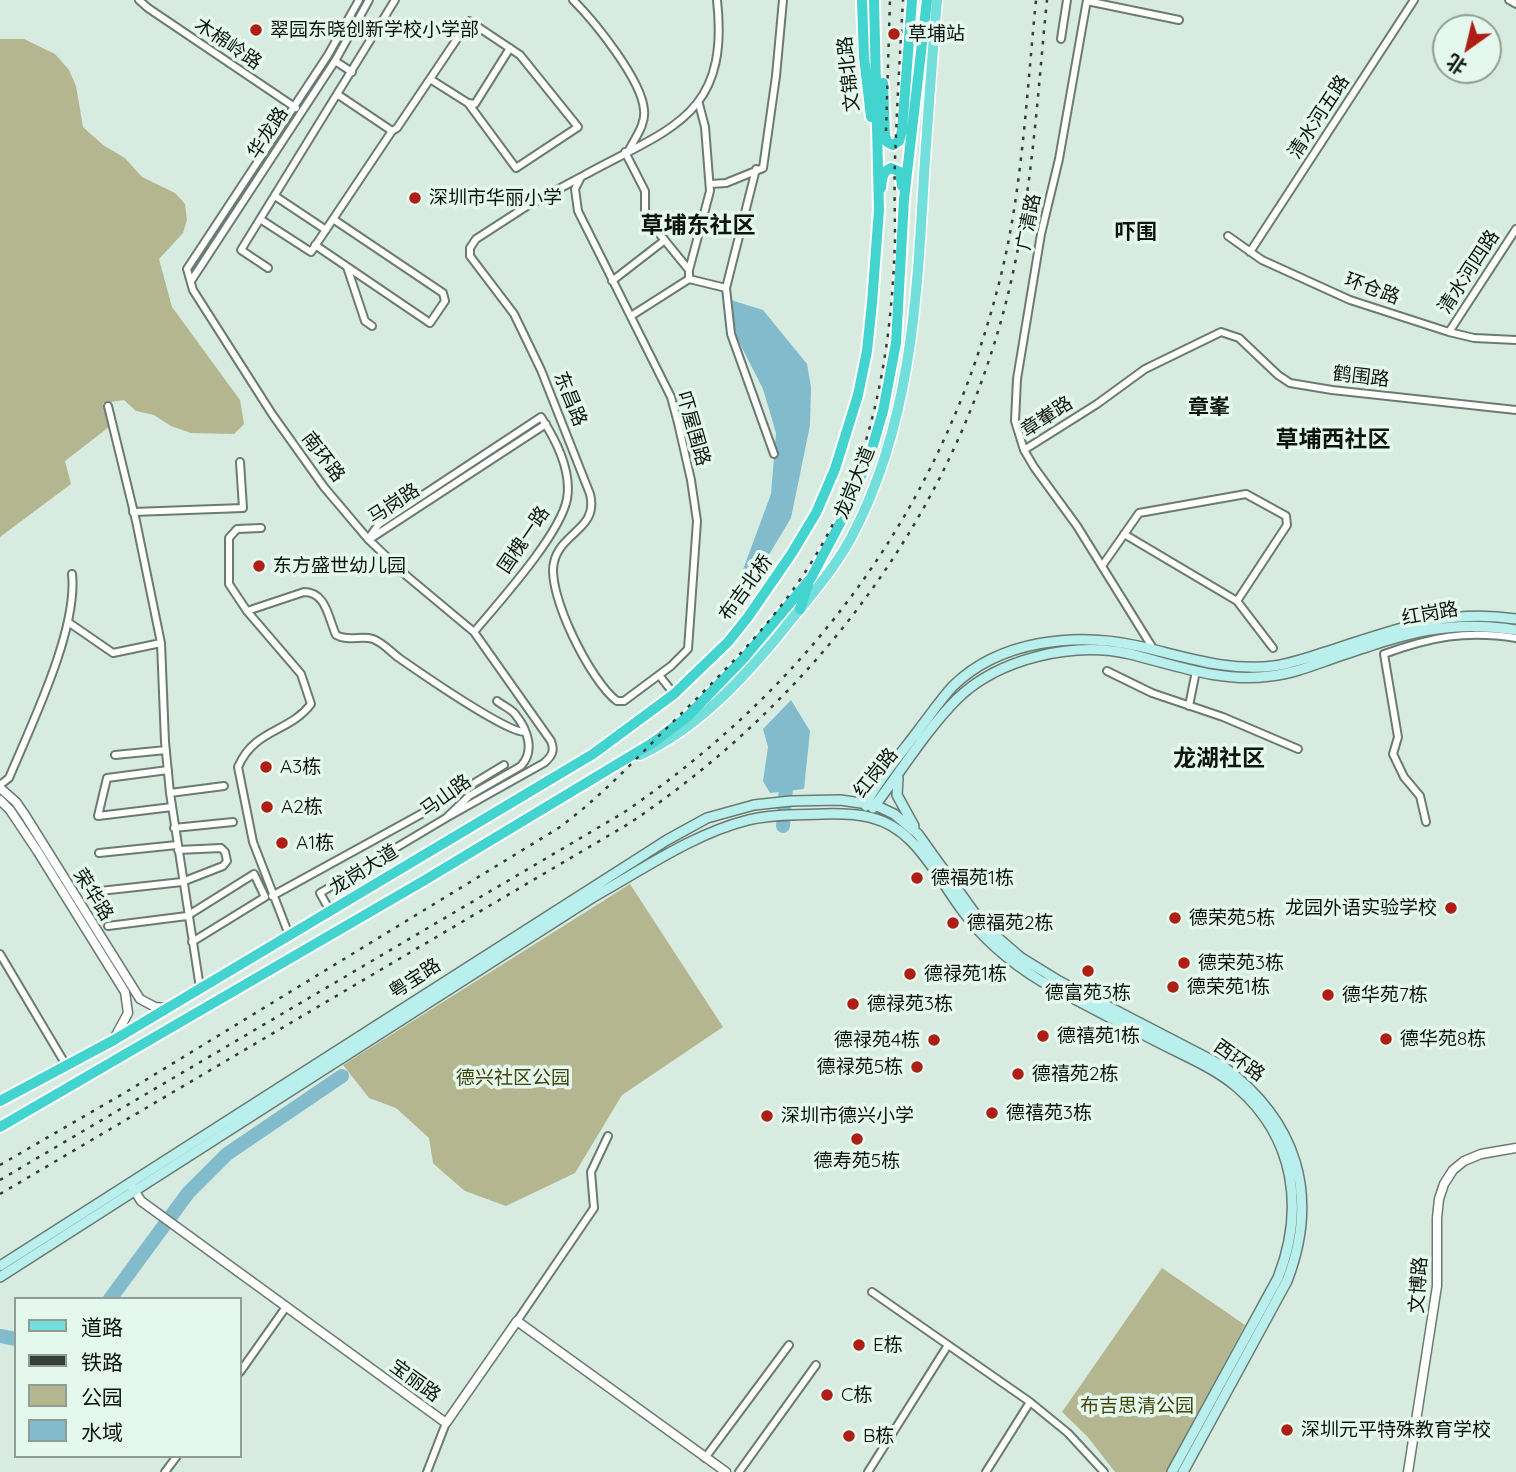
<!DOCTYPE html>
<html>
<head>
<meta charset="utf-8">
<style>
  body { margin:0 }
  #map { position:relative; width:1516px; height:1472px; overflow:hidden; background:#d8ebe1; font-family:Quicksand,"Noto Sans SC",sans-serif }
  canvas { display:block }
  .legend { position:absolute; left:14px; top:1297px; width:228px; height:161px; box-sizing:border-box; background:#e5f8ee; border:2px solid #8f9d96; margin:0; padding:9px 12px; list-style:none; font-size:21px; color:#0e1511 }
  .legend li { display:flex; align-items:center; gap:14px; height:35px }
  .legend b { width:35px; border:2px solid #8f9d96 }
  .north { position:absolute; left:1432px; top:14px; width:70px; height:70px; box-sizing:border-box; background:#e5f8ee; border:2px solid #8f9d96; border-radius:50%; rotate:214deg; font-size:19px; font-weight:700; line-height:28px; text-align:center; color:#0e1511 }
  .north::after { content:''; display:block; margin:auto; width:24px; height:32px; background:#ae1e15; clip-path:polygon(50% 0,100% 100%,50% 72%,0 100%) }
</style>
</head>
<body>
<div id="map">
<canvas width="1516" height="1472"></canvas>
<ul class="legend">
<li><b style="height:9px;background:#73dfdb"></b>道路</li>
<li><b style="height:9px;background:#353e39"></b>铁路</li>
<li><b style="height:19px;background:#b4b690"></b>公园</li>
<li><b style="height:19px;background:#81bbcc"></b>水域</li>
</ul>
<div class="north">北</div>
</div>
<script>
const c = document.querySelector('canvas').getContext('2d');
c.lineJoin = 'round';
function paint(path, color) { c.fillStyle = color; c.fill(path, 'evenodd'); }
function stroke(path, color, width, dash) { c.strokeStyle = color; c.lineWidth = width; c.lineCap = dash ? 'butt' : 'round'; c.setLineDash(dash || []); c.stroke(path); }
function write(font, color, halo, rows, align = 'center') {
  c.font = font + ' Quicksand,"Noto Sans SC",sans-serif'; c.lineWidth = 7; c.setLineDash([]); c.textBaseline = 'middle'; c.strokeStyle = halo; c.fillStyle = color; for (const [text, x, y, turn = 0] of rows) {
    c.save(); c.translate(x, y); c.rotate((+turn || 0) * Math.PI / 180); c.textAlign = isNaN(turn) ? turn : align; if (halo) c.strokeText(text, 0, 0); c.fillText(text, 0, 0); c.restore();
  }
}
paint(new Path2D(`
  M 0,39 L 24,39 L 55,54 L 69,70 L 76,86 L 83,127 L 103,145 L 125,158 L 142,177 L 175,193 L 185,204 L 187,220 L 183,233 L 159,259 L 172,307 L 240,400 L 244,424 L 234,434 L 191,433 L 171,426 L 154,415 L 136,411 L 124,400 L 103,403 L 109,427 L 65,461 L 71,484 L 0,537 Z
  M 630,884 L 723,1027 L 622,1095 L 575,1173 L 506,1206 L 465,1191 L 444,1173 L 433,1163 L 429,1138 L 396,1108 L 369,1098 L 343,1065 Z
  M 1162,1268 L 1245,1325 L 1166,1472 L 1115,1472 L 1087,1436 L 1062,1412 Z`), '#b4b690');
paint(new Path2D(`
  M 731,300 L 763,310 L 807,364 L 811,387 L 810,425 L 791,518 L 758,573 L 740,598 L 741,575 L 771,494 L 776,433 L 763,389 L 737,338 L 731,315 Z
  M 791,700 L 810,731 L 804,789 L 770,793 L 763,781 L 768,747 L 763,729 Z`), '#81bbcc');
stroke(new Path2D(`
  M 783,826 L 787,775
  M 110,1299 L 188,1193 L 227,1154 L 342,1076
  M 0,1336 L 16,1339`), '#81bbcc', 14);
const minor = new Path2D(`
  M 139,0 L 148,8 L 296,108
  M 359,0 L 328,55 L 187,269 L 193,290 L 272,414 L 324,487 L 368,539 L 408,577 L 474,632 L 551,741 C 555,751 552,756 544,763 L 446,818
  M 573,0 C 594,21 642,80 644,110 C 646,124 635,138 629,150
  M 1087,0 L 1059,159 L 1041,234 L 1017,379 L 1015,421 L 1024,450 L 1034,467 L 1077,526 L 1154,650
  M 1509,0 L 1516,4
  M 1087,1 L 1179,20
  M 1061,39 L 1067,0
  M 335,61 L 352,72
  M 430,79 L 468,103 L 475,104 L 510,48
  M 337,94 L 392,131 L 397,128 L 469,21 L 520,55 L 578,127 L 516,168 L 468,103
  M 625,152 L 645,191 L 645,216 L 689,270 L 689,279 L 726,288 L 731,334 L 774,454
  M 581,177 L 527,206 L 476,239 L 470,248 L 470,256 L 514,314 L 541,370 L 590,494 C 599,529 561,532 554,562 C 546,593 591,682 617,701 L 624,701 L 671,666 L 688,649 L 697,521 L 691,480 L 678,423 L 671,397 L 578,211 L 575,189 L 581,177 C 669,128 730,118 717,0
  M 710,184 L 726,183 L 763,168 L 776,76 L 783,0
  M 275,196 L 326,230
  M 260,219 L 311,252 L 392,131
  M 1228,236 L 1262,260 L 1350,300 L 1449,332 L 1474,338 L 1516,340
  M 315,245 L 430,323 L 445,301 L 443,293 L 333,219
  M 1250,252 L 1414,0
  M 347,267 L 365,321 L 372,326
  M 268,268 L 241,250 L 395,0
  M 689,270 L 710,191 L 705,127 L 699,104
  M 191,281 L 335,61 L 369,0
  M 612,281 L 665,240
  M 726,288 L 756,169
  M 631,316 L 689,279
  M 1449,332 L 1516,229
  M 108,406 L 136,521 L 161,643 L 165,742 L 170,793 L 200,988
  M 1024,450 L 1097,404 L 1145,369 L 1221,332 L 1239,338 L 1278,375 L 1290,383 L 1332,390 L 1516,410
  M 133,512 L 243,508 L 240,462
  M 261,528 L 237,529 L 229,538 L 229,584 L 247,611 L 301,674 L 311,704 C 289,733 255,728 238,767 L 253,842 L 289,935
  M 1124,534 L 1237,601 L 1273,648
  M 373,537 L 546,424
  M 368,539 L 379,524 L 541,417 C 556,440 572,471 567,499 C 560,535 499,602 474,632
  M 1102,566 L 1139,513 L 1246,494 L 1286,516 L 1287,525 L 1237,601
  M 247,611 L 304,592 C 326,592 328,617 336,635 C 348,642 361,635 373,639 C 382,642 391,652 399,658 C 419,672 507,733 525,732
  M 68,622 L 113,653 L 161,643
  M 1107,671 L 1152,693 L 1223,717 L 1298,749
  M 659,675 L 674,694
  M 1189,706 L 1196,671
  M 115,755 L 166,750
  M 168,770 L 107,778 L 98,816 L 172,807
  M 0,785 L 9,778 C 31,725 78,630 72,574
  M 170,793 L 224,786
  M 1426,822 L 1420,796 L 1404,777 L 1393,754 L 1398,737 L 1384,654 C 1431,637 1466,630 1516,638
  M 174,828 L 233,822
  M 99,853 L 177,845
  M 100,891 L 182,882 L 223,866 L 227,861 L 225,852 L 221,848 L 178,850
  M 272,896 L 443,802 L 504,765
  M 330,911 L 320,893 L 446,818 L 469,796 L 521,766 C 535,751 528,730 515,714 C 511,709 502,705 497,701
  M 108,926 L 187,916 L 254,874 L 265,897 L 192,942
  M 0,954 L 66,1065
  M 872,1292 L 1030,1402 L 1068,1433 L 1104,1472
  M 517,1321 L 594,1208 L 591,1172 L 608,1136
  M 240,1372 L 286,1307
  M 705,1458 L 789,1345
  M 165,1472 L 177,1456
  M 427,1472 L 446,1423
  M 739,1472 L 816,1365
  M 868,1472 L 948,1345
  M 986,1472 L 1030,1402`);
const tertiary = new Path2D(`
  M 0,788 L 16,802 L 25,815 L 140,999 L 155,1007 L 166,1008
  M 0,800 L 10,810 L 38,852 L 125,992 L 128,1013 L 114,1039
  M 131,1185 L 141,1201 L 446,1423 L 517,1321 L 726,1472
  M 1408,1472 L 1437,1286 L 1437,1218 L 1439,1199 L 1444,1184 L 1453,1170 L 1464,1161 L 1481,1154 L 1516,1148`);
const secondary = new Path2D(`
  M 898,778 L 897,795 L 914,826
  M 866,806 C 869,790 909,744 920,728 C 931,714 941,699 953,686 C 1000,640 1076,632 1138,646 C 1183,656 1227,672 1274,666 C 1295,663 1315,655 1335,649 C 1400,628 1446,609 1516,619
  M 873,808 C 899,774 927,729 957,699 C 999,658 1074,641 1130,654 C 1175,665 1222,683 1270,676 C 1291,674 1311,666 1331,659 C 1397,637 1444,618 1516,630
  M 0,1266 L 667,840 L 707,818 L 754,805 L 791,801 L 840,800 L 875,805 L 894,814 L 918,834 L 976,915 L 997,937 L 1020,957 L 1059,981 L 1223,1066 C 1297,1121 1320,1195 1287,1281 L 1183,1472
  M 0,1277 L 595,896 C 645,868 693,834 748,820 C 772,814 798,815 823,814 C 857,813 886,815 911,841 C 931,861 945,887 962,910 C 983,939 1010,962 1041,981 C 1078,1001 1116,1021 1154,1040 C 1182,1055 1214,1067 1238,1088 C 1295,1138 1305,1209 1278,1278 L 1172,1472`);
const primary = new Path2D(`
  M 640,755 C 696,729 740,682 779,635 C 804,603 833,572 852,536 C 911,424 917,299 924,175 C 928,116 932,58 937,0`);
const trunk = new Path2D(`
  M 862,0 L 864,57 L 871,117
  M 883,83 L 885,135 L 887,142 L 893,145 L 899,141 L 902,131 L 912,0
  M 881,188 C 882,179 882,172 891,168 L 900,172 L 902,186
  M 800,609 L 808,585
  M 0,1101 L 114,1040 L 593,754 L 674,694 L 728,642 L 748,617 L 792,553 L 816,513 L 835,469 L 858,395 L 867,351 L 872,303 L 879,210 L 874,0
  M 0,1127 L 425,880 L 654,742 L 687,717 L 744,658 L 811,578 L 846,512 L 871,452 L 883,411 L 896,343 L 904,199 L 927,0`);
stroke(minor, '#6a7b72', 10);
stroke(tertiary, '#6a7b72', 11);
stroke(secondary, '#6a7b72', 12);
stroke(primary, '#fff', 13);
stroke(trunk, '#fff', 14);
stroke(minor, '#fff', 6);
stroke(tertiary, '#fff', 8);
stroke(secondary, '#b9efed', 9);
stroke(primary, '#73dfdb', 10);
stroke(trunk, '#44d4cf', 10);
stroke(new Path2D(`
  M 886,131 L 890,0
  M 0,1165 L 126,1092 L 557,829 C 603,796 641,753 681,714 C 733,663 784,611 820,548 C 875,453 892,346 895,238 C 895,212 894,185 895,159 C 897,106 900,53 903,0
  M 0,1180 L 623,813 C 818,680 948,498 1003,267 C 1023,180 1027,89 1036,0
  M 0,1194 L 630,823 C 824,692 965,499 1014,268 C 1033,180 1038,89 1047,0`), '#353e39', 2.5, [3.5, 7]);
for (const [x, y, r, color] of [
  [256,30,7,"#ae1e15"],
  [894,34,7,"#ae1e15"],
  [415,198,7,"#ae1e15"],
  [259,566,7,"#ae1e15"],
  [266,767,7,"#ae1e15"],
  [267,807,7,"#ae1e15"],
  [282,843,7,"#ae1e15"],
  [917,878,7,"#ae1e15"],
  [1451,908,7,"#ae1e15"],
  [1175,918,7,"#ae1e15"],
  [953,923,7,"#ae1e15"],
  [1184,963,7,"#ae1e15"],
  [1088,971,7,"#ae1e15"],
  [910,974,7,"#ae1e15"],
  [1173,987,7,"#ae1e15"],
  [1328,995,7,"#ae1e15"],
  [853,1004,7,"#ae1e15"],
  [1043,1036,7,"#ae1e15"],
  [1386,1039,7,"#ae1e15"],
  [934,1040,7,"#ae1e15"],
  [917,1067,7,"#ae1e15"],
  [1018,1074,7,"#ae1e15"],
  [992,1113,7,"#ae1e15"],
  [767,1116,7,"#ae1e15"],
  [857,1139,7,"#ae1e15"],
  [859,1345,7,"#ae1e15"],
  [827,1395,7,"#ae1e15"],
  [1287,1430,7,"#ae1e15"],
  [849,1436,7,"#ae1e15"]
]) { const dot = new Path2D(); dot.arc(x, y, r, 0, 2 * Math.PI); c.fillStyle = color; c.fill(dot); stroke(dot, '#e5f8ee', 2.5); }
write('19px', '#0e1511', '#e5f8ee', [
  ["翠园东晓创新学校小学部",270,30],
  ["草埔站",908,34],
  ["深圳市华丽小学",429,198],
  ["东方盛世幼儿园",273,566],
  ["A3栋",280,767],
  ["A2栋",281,807],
  ["A1栋",296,843],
  ["德福苑1栋",931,878],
  ["龙园外语实验学校",1437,908,"right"],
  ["德荣苑5栋",1189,918],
  ["德福苑2栋",967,923],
  ["德荣苑3栋",1198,963],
  ["德禄苑1栋",924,974],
  ["德荣苑1栋",1187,987],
  ["德富苑3栋",1088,993,"center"],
  ["德华苑7栋",1342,995],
  ["德禄苑3栋",867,1004],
  ["德禧苑1栋",1057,1036],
  ["德华苑8栋",1400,1039],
  ["德禄苑4栋",920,1040,"right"],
  ["德禄苑5栋",903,1067,"right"],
  ["德禧苑2栋",1032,1074],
  ["德禧苑3栋",1006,1113],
  ["深圳市德兴小学",781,1116],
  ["德寿苑5栋",857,1161,"center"],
  ["E栋",873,1345],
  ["C栋",841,1395],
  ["深圳元平特殊教育学校",1301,1430],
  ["B栋",863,1436]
], 'left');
write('19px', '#0e1511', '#e5f8ee', [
  ["木棉岭路",228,44,34],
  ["文锦北路",849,74,-96],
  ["清水河五路",1319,117,-57],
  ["华龙路",268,133,-57],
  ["广清路",1029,222,-79],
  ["清水河四路",1469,272,-57],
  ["环仓路",1372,289,20],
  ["鹤围路",1361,377,7],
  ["东昌路",570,399,68],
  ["章輋路",1047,417,-33],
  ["吓屋围路",693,429,74],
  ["南环路",323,457,53],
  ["龙岗大道",855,483,-68],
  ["马岗路",394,504,-33],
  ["国槐一路",524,540,-56],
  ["布吉北桥",746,588,-54],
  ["红岗路",1430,614,-10],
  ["红岗路",876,773,-51],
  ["马山路",446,796,-36],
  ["龙岗大道",364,870,-32],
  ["荣华路",93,895,58],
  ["粤宝路",415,979,-33],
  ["西环路",1239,1061,35],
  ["文博路",1419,1285,-86],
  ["宝丽路",415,1381,36]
]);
write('19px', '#44450a', '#e5f8ee', [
  ["德兴社区公园",513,1078],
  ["布吉思清公园",1137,1406]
]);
write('bold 21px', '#0e1511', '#e5f8ee', [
  ["吓围",1136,233],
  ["章峯",1209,408]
]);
write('bold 23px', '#0e1511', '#e5f8ee', [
  ["草埔东社区",698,226],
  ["草埔西社区",1333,440],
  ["龙湖社区",1219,759]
]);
</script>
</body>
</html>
